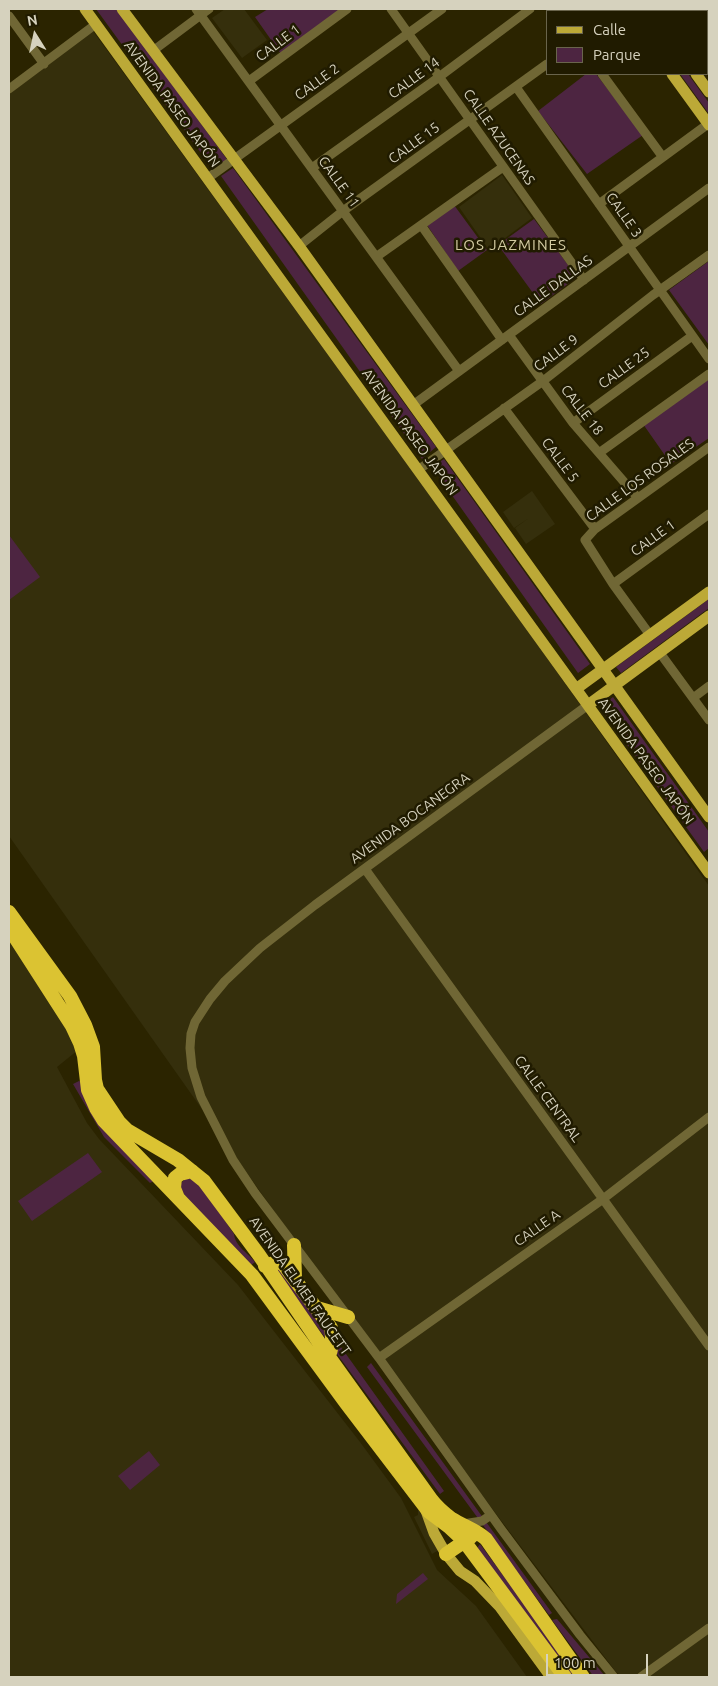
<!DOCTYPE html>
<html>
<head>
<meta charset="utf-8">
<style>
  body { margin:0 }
  #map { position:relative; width:718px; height:1686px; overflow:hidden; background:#2b2400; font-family:Ubuntu,sans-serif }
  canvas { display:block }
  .frame { position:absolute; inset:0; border:10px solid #d6d2be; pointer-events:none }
  .legend { position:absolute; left:546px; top:10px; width:162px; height:65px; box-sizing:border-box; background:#201b00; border:1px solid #69644c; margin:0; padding:6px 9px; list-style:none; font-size:15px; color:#d6d2be }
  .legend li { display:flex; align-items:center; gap:10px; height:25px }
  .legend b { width:25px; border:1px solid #69644c }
  .north { position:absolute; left:10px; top:10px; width:50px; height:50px; -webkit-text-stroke:4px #201b00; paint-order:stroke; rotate:350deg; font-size:14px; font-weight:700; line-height:20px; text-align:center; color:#d6d2be }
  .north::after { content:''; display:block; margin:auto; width:18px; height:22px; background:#d6d2be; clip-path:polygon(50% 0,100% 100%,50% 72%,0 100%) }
  .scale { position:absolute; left:546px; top:1654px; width:102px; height:22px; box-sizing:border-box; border:2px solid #d6d2be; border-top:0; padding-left:6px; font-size:15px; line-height:18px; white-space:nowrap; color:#d6d2be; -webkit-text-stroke:4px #201b00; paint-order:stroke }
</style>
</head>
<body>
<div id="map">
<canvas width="718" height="1686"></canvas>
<div class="frame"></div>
<ul class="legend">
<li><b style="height:6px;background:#bca937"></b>Calle</li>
<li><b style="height:14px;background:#4d2541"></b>Parque</li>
</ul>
<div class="north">N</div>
<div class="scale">100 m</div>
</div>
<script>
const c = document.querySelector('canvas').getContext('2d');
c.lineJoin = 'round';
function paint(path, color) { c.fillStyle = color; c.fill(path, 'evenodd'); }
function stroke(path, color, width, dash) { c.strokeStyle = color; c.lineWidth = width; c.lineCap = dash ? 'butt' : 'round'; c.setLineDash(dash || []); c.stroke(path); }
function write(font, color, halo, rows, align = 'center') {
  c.font = font + ' Ubuntu,sans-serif'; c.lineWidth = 5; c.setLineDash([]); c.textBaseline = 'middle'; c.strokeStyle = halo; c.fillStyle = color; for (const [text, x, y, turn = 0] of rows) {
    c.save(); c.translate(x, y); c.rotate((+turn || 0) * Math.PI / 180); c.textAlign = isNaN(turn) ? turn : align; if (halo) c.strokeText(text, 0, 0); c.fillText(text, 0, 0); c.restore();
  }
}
paint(new Path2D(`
  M 225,9 L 244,9 L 267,40 L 242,58 L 212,18 Z
  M 93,31 L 488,575 L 709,886 L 709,1677 L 623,1677 L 616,1672 L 478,1490 L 317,1272 L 9,836 L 9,91 Z
  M 502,175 L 532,218 L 489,250 L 459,207 Z
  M 532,491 L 555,524 L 526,544 L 515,528 L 529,518 L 514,528 L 503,512 Z
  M 9,939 L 44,989 L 78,1050 L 57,1067 L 87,1123 L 99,1139 L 238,1285 L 360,1442 L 401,1498 L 437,1570 L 476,1606 L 527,1677 L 9,1677 Z
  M 418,1507 L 439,1550 L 432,1554 L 414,1517 L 418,1515 Z`), '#352f0c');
paint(new Path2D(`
  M 96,9 L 117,9 L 226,158 L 226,161 L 216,168 L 212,168 Z
  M 268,9 L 343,9 L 281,54 L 255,17 Z
  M 586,74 L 596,74 L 643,135 L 587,174 L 538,111 Z
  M 680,74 L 688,74 L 709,103 L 709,114 Z
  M 233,168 L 436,447 L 422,459 L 221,176 Z
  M 454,205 L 487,250 L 458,271 L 427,225 Z
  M 534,219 L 577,277 L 541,304 L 498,245 Z
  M 709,261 L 709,345 L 669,290 Z
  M 709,379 L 709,438 L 671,464 L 643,424 Z
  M 444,459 L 590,664 L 578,673 L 432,467 Z
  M 9,535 L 40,577 L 9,600 Z
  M 709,599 L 709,608 L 621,673 L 616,667 Z
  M 613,697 L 709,832 L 709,848 L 704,852 L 600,707 Z
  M 79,1081 L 82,1082 L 156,1180 L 150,1183 L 104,1137 L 73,1084 Z
  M 88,1153 L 102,1172 L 32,1221 L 18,1201 Z
  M 185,1179 L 191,1179 L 199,1183 L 234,1234 C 235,1246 248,1253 255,1262 L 249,1267 L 179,1193 L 180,1184 Z
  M 277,1265 L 283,1266 L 444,1491 L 440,1494 L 276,1271 Z
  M 371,1363 L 552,1613 L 549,1615 L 367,1367 Z
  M 149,1451 L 160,1465 L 130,1490 L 118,1476 Z
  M 480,1544 L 578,1677 L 573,1677 L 477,1548 Z
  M 423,1573 L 428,1579 L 396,1604 L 397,1594 Z
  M 557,1619 L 605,1676 L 607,1677 L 594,1677 L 552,1620 Z`), '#4d2541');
stroke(new Path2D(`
  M 196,9 L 459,371
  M 391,9 L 584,280
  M 555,9 L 557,11
  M 9,16 L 44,64
  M 707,17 L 709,15
  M 154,50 L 209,9
  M 602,74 L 662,156
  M 249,81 L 347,9
  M 516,87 L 709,359
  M 9,89 L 96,24
  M 312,168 L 435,80 L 530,9
  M 208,178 L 442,9
  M 599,204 L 708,124
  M 421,225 L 502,340
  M 299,246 L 343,211 L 547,64
  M 376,257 L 503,167
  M 509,335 L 573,423 L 638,498
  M 413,405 L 709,188
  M 504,408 L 595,529
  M 573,423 L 692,336
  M 599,453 L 709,374
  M 418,470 L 543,381 L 653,295 L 709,255
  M 613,584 L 709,514
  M 650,635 L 613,584 L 585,540 L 595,529 L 709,447
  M 660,653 L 709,720
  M 693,698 L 709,686
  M 588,705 L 315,905 L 260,948 L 225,981 L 210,999 L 195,1022 L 191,1034 L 190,1048 L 192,1068 L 201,1097 L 233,1160 L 255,1193 L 379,1358 L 501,1529 L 580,1635 L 614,1677
  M 365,869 L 709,1346
  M 379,1358 L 603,1199 L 709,1117
  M 463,1524 L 482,1521 L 491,1515
  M 641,1677 L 709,1628`), '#706735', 9);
stroke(new Path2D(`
  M 85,9 L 709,873
  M 122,9 L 299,246 L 709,817
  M 625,9 L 627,11
  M 650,9 L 652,11
  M 672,74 L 709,125
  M 696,74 L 709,92
  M 576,689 L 709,592
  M 588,705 L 709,616
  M 425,1508 L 434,1533 L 446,1554 L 460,1571 L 475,1581 L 500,1607 L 551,1677`), '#bca937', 11);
stroke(new Path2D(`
  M 9,912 L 70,996 L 85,1025 L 93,1047 L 95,1080 L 97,1089 L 119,1122 L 127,1130 L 178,1160 L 204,1181 L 259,1255 L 329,1357 L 431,1499 C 437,1507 444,1513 452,1519 C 463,1526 476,1530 486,1539 L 583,1677
  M 9,928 L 72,1026 L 80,1043 L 84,1056 L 88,1090 L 96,1108 L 104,1121 L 252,1275 L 346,1403 L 429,1512 L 449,1527 L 464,1541 L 565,1677
  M 178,1198 L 174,1188 L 175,1178 L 180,1174 L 192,1171
  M 294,1245 L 295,1278
  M 265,1266 L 277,1262 L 283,1264 L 331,1328 C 333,1340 333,1351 326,1361
  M 317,1308 L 348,1317
  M 446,1554 L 471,1537`), '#dbc332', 14);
write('14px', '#d6d2be', '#201b00', [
  ["CALLE 1",278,43,-37],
  ["CALLE 14",414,78,-36],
  ["CALLE 2",317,82,-36],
  ["AVENIDA PASEO JAPÓN",172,104,54],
  ["CALLE AZUCENAS",499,137,55],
  ["CALLE 15",414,143,-36],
  ["CALLE 11",339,182,54],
  ["CALLE 3",624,215,55],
  ["CALLE DALLAS",553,286,-36],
  ["CALLE 9",556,353,-37],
  ["CALLE 25",624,368,-36],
  ["CALLE 18",582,410,52],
  ["AVENIDA PASEO JAPÓN",410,432,54],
  ["CALLE 5",560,460,53],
  ["CALLE LOS ROSALES",640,480,-36],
  ["CALLE 1",653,538,-36],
  ["AVENIDA PASEO JAPÓN",646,761,54],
  ["AVENIDA BOCANEGRA",410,818,-36],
  ["CALLE CENTRAL",548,1099,54],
  ["CALLE A",537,1228,-35],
  ["AVENIDA ELMER FAUCETT",300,1286,55]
]);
c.letterSpacing = '1px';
write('15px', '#d4cca2', '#201b00', [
  ["LOS JAZMINES",511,245]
]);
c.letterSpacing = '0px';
</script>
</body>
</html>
